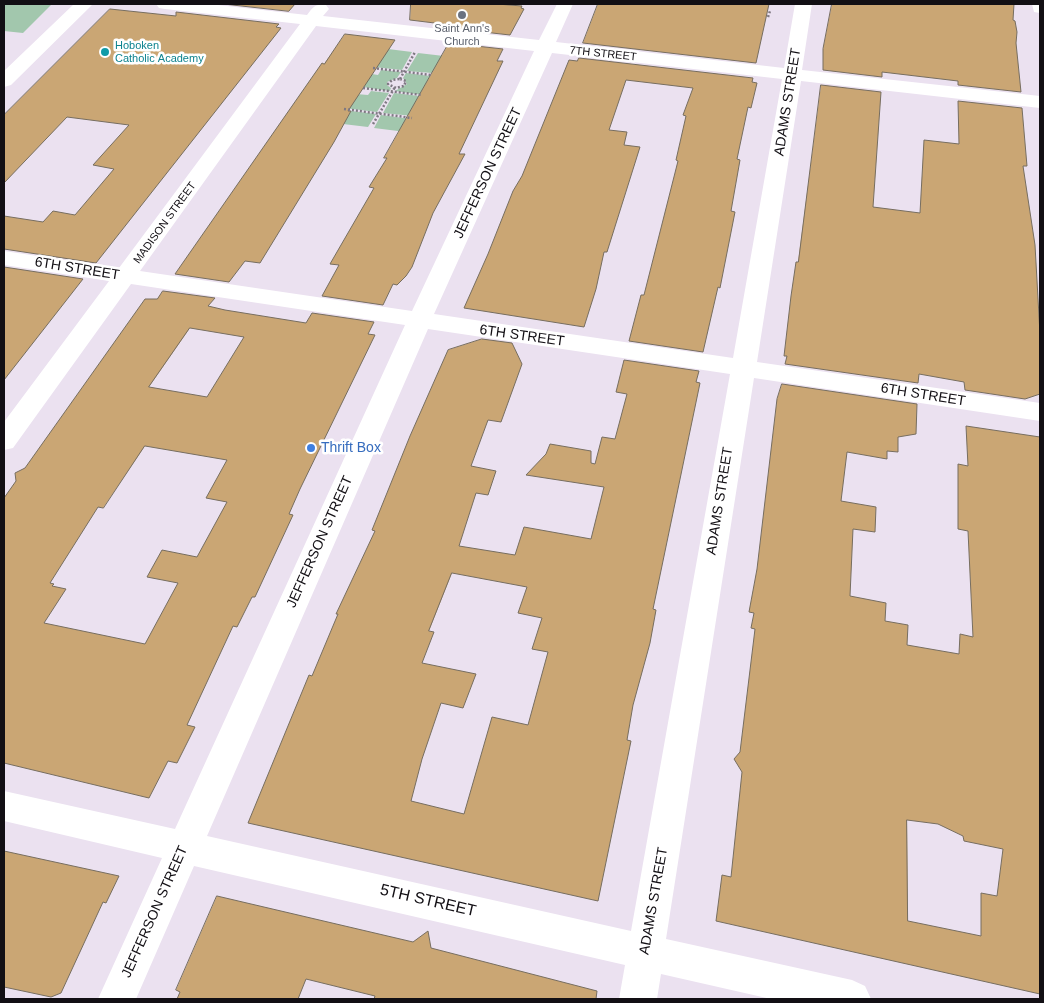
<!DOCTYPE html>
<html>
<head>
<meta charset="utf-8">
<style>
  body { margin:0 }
  #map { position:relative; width:1044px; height:1003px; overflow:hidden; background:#ebe1f0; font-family:Helvetica,sans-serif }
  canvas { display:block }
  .frame { position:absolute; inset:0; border:5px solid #120f14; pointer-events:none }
</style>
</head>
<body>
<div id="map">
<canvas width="1044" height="1003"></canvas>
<div class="frame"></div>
</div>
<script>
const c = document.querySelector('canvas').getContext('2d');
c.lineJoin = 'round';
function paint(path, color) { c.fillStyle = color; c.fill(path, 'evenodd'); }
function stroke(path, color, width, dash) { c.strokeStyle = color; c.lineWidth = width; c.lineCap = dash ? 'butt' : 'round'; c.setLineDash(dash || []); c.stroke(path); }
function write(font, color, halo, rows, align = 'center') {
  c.font = font + ' Helvetica,sans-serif'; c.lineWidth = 5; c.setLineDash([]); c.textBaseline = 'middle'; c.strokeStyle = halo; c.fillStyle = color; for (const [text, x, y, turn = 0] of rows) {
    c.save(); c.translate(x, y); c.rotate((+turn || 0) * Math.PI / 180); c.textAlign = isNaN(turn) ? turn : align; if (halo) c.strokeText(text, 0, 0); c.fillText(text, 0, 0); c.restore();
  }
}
paint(new Path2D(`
  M 4,4 L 52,4 L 23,33 L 4,31 Z
  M 388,49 L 412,52 L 402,70 L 374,67 Z
  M 418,53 L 444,56 L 432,73 L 407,71 Z
  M 381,70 L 401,72 L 397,78 L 387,82 L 387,85 L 391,88 L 390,91 L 363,87 L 366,73 L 378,75 Z
  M 406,73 L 430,76 L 423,95 L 395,91 L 407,84 L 403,78 Z
  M 371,91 L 389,93 L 377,112 L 344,108 L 356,94 L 368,95 Z
  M 394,93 L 419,96 L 413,116 L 383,113 Z
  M 351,111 L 376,114 L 368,127 L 343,124 Z
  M 381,115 L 411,119 L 406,132 L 374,128 Z`), '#a2c7ad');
const building = new Path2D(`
  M 224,4 L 295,4 L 289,11 Z
  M 411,4 L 497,4 L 522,6 L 521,8 L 524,9 L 510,35 L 457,29 L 459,26 L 410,20 Z
  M 598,4 L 769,4 L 756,63 L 583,43 Z
  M 832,4 L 1014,4 L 1013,20 L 1015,21 L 1017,32 L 1016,43 L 1021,92 L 958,85 L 958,81 L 882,72 L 882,77 L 823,70 L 823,49 Z
  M 110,9 L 176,16 L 176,12 L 279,24 L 276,27 L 281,28 L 96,263 L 4,249 L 4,216 L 43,222 L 53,211 L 75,215 L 114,169 L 93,165 L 129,125 L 67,117 L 4,183 L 4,115 Z
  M 345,34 L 395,40 L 348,111 L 351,111 L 334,142 L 260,263 L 245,261 L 229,282 L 175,274 L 322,63 L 324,64 Z
  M 449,43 L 503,49 L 497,61 L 503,61 L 459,154 L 465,154 L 433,213 L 412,267 L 406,276 L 397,285 L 393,284 L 383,305 L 322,296 L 339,265 L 330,264 L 374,188 L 369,187 L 387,158 L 384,158 Z
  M 579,58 L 753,78 L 752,82 L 757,83 L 751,108 L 748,107 L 737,159 L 740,160 L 731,211 L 735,212 L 720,288 L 718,287 L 703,352 L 629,341 L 641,295 L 644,295 L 678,161 L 676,160 L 686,116 L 683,115 L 693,88 L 626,80 L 609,130 L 627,132 L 624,145 L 640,147 L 607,252 L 604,252 L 596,289 L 584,327 L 464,308 L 488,254 L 513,191 L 522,176 L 569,60 L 577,61 Z
  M 821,85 L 881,92 L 873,207 L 920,213 L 924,140 L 959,144 L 958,101 L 1022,108 L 1027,166 L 1023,166 L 1035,245 L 1040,334 L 1040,394 L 1025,399 L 965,390 L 964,382 L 919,374 L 918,383 L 785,364 L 787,356 L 784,356 L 791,296 L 796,262 L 798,262 Z
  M 4,267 L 83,279 L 4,380 Z
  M 163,291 L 215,298 L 208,306 L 225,310 L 306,323 L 312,313 L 374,322 L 368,334 L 375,335 L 300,489 L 289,514 L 293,515 L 255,597 L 252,597 L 237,627 L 233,626 L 187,725 L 195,727 L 177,763 L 168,761 L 149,798 L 4,763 L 4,498 L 16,481 L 15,473 L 25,468 L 145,299 L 157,299 ZM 190,328 L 244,337 L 207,397 L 149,387 ZM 145,446 L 227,460 L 206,498 L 227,502 L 197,557 L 162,550 L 147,577 L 178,583 L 145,644 L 44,623 L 66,589 L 52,586 L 54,584 L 50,583 L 98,507 L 103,508 Z
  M 482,339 L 512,343 L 522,364 L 501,422 L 488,420 L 471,466 L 496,471 L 488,495 L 476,493 L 459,546 L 515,555 L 524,527 L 591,539 L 604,487 L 526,475 L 546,454 L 550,444 L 591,451 L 591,463 L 595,464 L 602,437 L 615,439 L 627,394 L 616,392 L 624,360 L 699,371 L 696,382 L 700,383 L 653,609 L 656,610 L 650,643 L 633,705 L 627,740 L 631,741 L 598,901 L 248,823 L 309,675 L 312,676 L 338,614 L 336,614 L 375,531 L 372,530 L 410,436 L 448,350 ZM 452,573 L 527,587 L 518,613 L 542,618 L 532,649 L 548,652 L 528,725 L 492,717 L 464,814 L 411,801 L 422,759 L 441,703 L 463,708 L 476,674 L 422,663 L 434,632 L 429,631 Z
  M 782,384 L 917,404 L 916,434 L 898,437 L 898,452 L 887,451 L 887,459 L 847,452 L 841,501 L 876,507 L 875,532 L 853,529 L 850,596 L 886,603 L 885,621 L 908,625 L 907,645 L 959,654 L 960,634 L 973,637 L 968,531 L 958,529 L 958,464 L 968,466 L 966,426 L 1040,437 L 1040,994 L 716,921 L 722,875 L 731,877 L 742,772 L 734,759 L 740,752 L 755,629 L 751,628 L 754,613 L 749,612 L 757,569 L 777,399 ZM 907,820 L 938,824 L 963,836 L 964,841 L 1003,849 L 997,896 L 981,893 L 981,936 L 908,921 Z
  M 4,851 L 119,876 L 106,903 L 103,902 L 61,993 L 51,997 L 4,987 Z
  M 217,896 L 413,942 L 428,931 L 431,948 L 597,991 L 596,999 L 374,999 L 375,996 L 306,979 L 298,999 L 177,999 L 180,992 L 176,990 Z`);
paint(building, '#caa674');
stroke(building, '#766d5f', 1);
stroke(new Path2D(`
  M 768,17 L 770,11
  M 373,68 L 431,75
  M 400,79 L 415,52
  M 400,79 L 406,81 L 404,86 L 396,88 L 388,84 L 392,80 Z
  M 363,88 L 422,95
  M 344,109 L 412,118
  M 373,124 L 395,87`), '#7e7882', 2.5, [2, 2]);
paint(new Path2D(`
  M 74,4 L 93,4 L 11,85 L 4,87 L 4,71 Z
  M 156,4 L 209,4 L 307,15 C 313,7 316,3 326,5 L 329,9 L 323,16 L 539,40 L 557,4 L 573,4 L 556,42 L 784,68 L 795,4 L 812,4 L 802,70 L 1040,96 L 1040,108 L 801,81 L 757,362 L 1040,403 L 1040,421 L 754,378 L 666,939 L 852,980 L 865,986 L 871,999 L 771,999 L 661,974 L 657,999 L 619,999 L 625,965 L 194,866 L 136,999 L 98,999 L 162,858 L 4,821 L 4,791 L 175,829 L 405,325 L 131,284 L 13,448 L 4,450 L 4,422 L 109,281 L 4,265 L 4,251 L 119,268 L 300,24 L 165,9 L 159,8 ZM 316,26 L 534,51 L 412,311 L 140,271 ZM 552,53 L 782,79 L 733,358 L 434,314 ZM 428,329 L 730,374 L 631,931 L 207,836 Z
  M 1032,4 L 1040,4 L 1040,13 L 1034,12 Z`), '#fff');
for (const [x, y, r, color] of [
  [462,15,5,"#6b7280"],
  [105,52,5,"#0f9aa8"],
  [311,448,5,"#3f7fe0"]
]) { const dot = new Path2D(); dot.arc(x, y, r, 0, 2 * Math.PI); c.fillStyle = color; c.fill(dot); stroke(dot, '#fff', 2); }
write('11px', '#5b616d', '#fff', [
  ["Saint Ann's",462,29],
  ["Church",462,42]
]);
write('11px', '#0d838f', '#fff', [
  ["Hoboken",115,46],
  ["Catholic Academy",115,59]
], 'left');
write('11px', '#120f14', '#fff', [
  ["7TH STREET",603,54,6],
  ["MADISON STREET",165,223,-54]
]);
write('14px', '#120f14', '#fff', [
  ["ADAMS STREET",788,102,-81],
  ["JEFFERSON STREET",488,173,-65],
  ["6TH STREET",77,269,9],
  ["6TH STREET",522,336,8],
  ["6TH STREET",923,395,9],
  ["ADAMS STREET",720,501,-81],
  ["JEFFERSON STREET",320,542,-66],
  ["ADAMS STREET",654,901,-80],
  ["JEFFERSON STREET",155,912,-66]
]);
write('14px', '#366cbe', '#fff', [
  ["Thrift Box",321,448]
], 'left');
write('16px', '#120f14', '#fff', [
  ["5TH STREET",428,901,13]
]);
</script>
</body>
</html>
